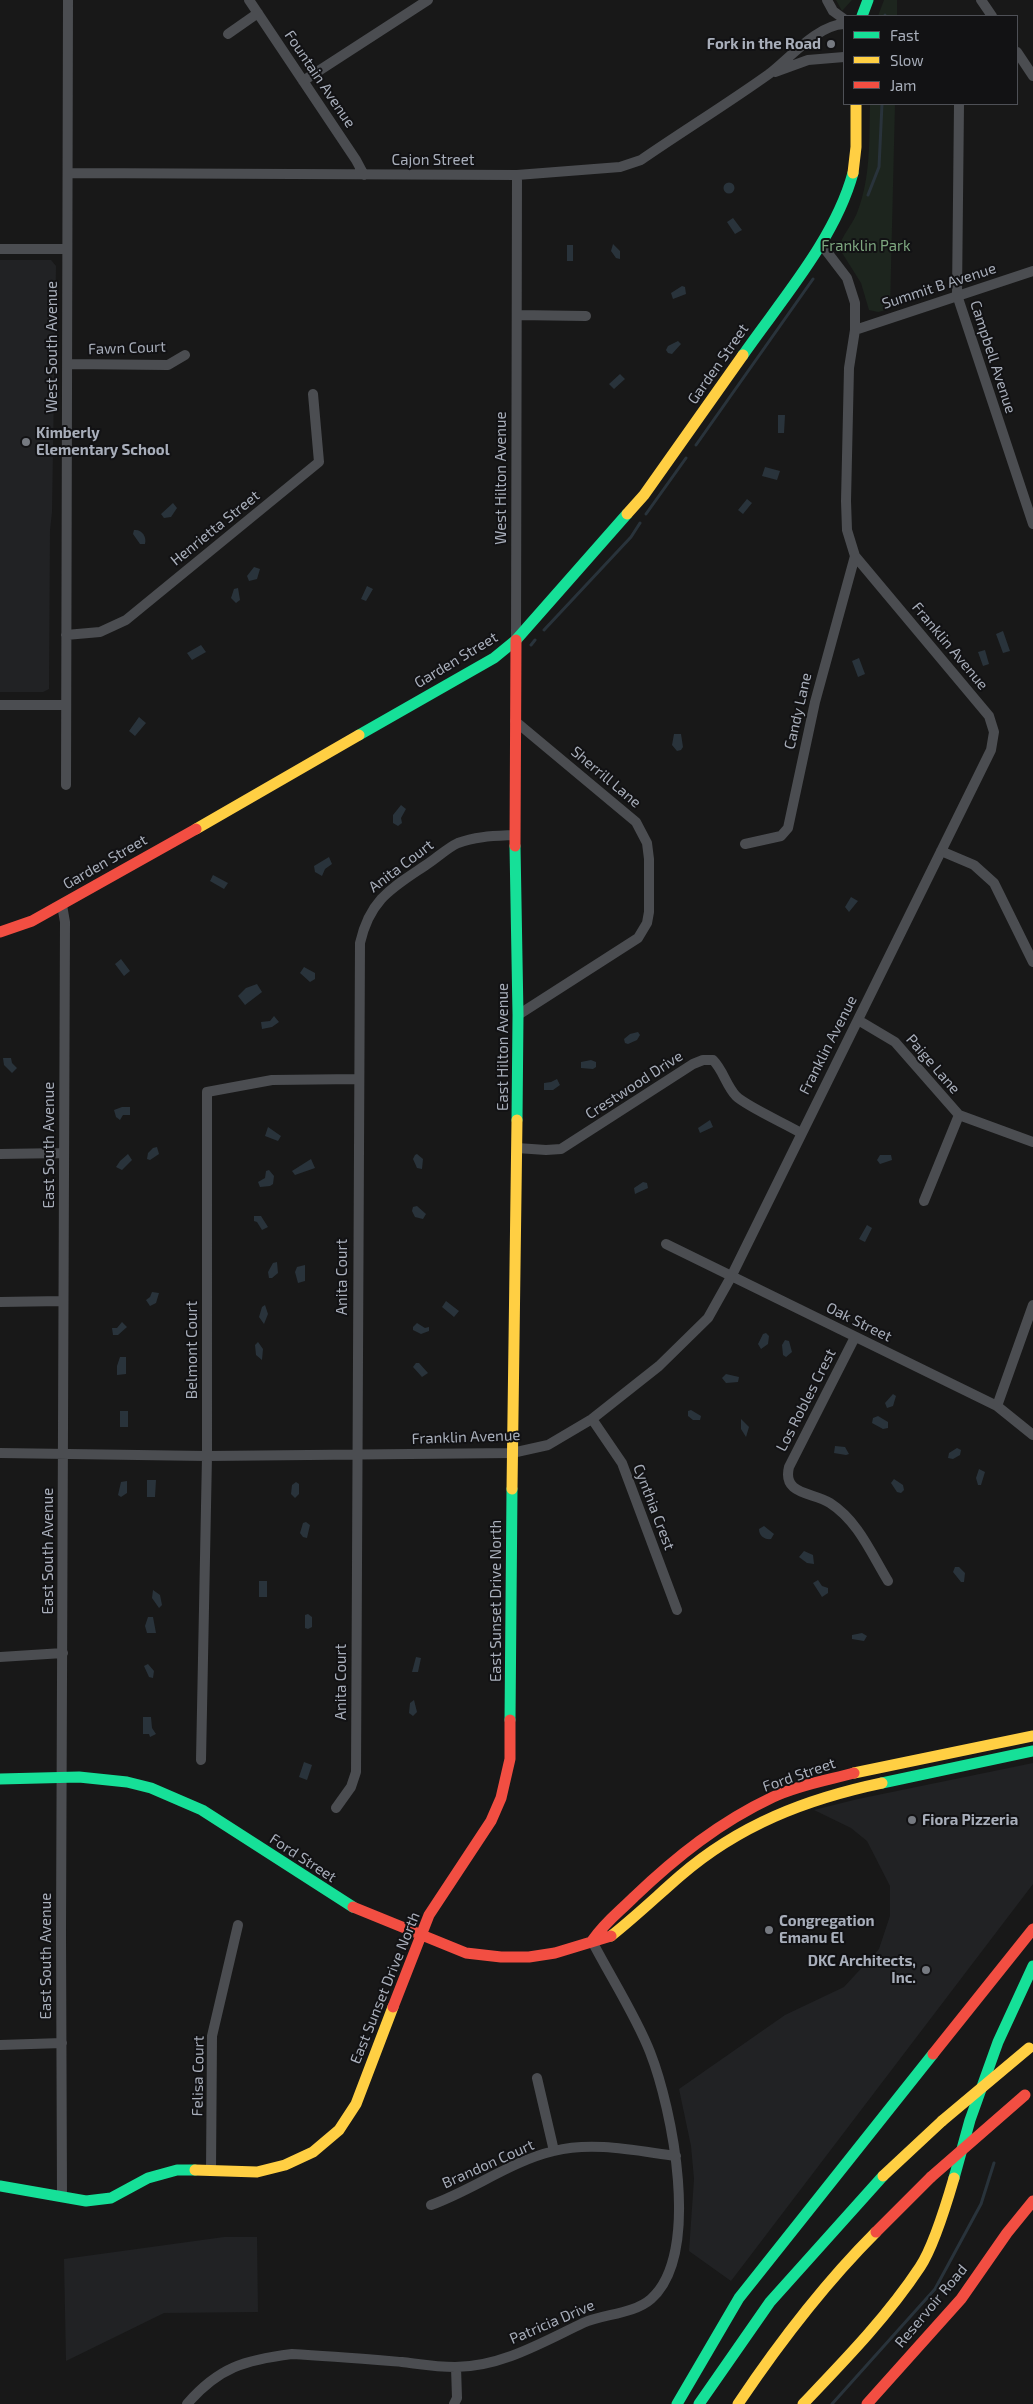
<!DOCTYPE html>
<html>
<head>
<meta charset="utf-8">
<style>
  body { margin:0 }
  #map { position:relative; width:1033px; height:2404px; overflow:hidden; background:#181818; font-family:"Exo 2",sans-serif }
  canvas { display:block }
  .legend { position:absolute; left:843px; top:15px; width:175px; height:90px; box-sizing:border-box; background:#121214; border:1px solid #4e5056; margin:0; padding:6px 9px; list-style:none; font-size:15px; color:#a8aeba }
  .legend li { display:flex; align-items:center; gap:10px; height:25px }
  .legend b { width:25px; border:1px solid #4e5056 }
</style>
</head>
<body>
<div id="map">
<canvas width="1033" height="2404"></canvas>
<ul class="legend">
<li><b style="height:6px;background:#16e098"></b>Fast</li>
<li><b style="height:6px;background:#ffcf43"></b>Slow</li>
<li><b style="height:6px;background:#f24e42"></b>Jam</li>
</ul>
</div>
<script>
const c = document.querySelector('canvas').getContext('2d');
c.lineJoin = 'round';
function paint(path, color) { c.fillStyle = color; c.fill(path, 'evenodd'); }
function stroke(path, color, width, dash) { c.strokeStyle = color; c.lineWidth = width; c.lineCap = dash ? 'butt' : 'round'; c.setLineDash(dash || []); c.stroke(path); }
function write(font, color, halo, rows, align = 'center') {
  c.font = font + ' "Exo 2",sans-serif'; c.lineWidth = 4; c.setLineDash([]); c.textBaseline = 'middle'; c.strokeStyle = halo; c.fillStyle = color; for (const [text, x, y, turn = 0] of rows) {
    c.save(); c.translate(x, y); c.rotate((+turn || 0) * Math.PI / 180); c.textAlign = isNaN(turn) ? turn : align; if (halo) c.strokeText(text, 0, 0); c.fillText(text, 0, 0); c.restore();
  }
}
paint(new Path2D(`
  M 0,260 L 51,260 L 56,266 L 52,512 L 50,530 L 49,689 L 43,692 L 0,692 Z
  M 1033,1763 L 1033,1884 L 731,2281 L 689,2251 L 694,2179 L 691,2146 L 679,2089 L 785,2015 L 844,1987 L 879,1949 L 890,1916 L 890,1886 L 867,1841 L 851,1828 L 814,1810 L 858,1799 Z
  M 224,2237 L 257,2237 L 258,2312 L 164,2313 L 66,2361 L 64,2259 Z`), '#212224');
paint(new Path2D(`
  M 836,0 L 852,0 L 842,11 Z
  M 884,0 L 897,0 L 897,16 L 878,16 Z
  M 870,104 L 895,104 L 890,309 L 878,312 L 869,310 L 861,283 L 839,248 C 842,235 852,225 857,213 C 871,178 869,140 870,104 Z`), '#1d251e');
paint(new Path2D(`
  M723.5 188a5.5 5.5 0 1 1 11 0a5.5 5.5 0 1 1-11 0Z
  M 733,218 L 742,230 L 735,234 L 727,222 Z
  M 613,244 L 620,251 L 620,259 L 616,258 L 611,251 Z
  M 567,245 L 573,245 L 573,261 L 567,261 Z
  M 682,286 L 685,287 L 686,294 L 673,299 L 671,293 Z
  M 678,341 L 681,344 L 672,354 L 668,353 L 666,350 L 668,346 Z
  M 620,374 L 625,379 L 614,389 L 609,384 Z
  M 778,415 L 785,415 L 784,433 L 778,433 Z
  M 765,467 L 780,471 L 777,480 L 762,476 Z
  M 747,499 L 752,503 L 743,514 L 738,510 Z
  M 173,503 L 177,508 L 171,517 L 164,518 L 161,514 Z
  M 134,530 C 142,529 147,537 145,544 L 140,544 L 133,534 Z
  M 254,567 L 260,569 L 257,579 L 249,581 L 247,576 Z
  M 367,586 L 373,589 L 366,601 L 361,599 Z
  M 238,588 L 240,600 L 236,603 L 231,598 L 234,589 Z
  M 1003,631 L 1010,651 L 1003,653 L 996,634 Z
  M 201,645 L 206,652 L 192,660 L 187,653 Z
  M 985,650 L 989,664 L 983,666 L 978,652 Z
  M 859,658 L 865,674 L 858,677 L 852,661 Z
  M 139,717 L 146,723 L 135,736 L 129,731 Z
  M 674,734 L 681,734 L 683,747 L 681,750 L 677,751 L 672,745 Z
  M 401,805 L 406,809 L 401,818 L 402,823 L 398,826 L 393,823 L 393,815 Z
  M 329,857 L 332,864 L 325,869 L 322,876 L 315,872 L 314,866 Z
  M 213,875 L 228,883 L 224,889 L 210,881 Z
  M 851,897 L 858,901 L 849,912 L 845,907 Z
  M 121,959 L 130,971 L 124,976 L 115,964 Z
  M 304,967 L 315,973 L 315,979 L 310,982 L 300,973 Z
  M 257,984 L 262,992 L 245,1005 L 238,996 L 246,988 Z
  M 274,1016 L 279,1022 L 272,1027 L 262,1029 L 261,1022 L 270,1021 Z
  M 638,1032 L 640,1035 L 637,1040 L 628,1044 L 625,1043 L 624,1039 L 630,1034 Z
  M 3,1058 L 11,1058 L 12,1063 L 17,1068 L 12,1073 L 4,1065 Z
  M 591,1060 L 596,1062 L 596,1067 L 593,1069 L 581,1068 L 581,1062 Z
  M 557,1079 L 560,1085 L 553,1090 L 544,1090 L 544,1083 L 551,1082 Z
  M 122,1107 L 130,1107 L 130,1115 L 123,1115 L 120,1120 L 116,1117 L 114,1110 Z
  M 710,1120 L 713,1127 L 700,1133 L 698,1128 Z
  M 268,1127 L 281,1136 L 278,1141 L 265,1136 Z
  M 157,1147 L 159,1154 L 150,1160 L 147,1159 L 148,1153 L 153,1148 Z
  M 128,1154 L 132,1160 L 122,1170 L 116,1167 L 120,1161 Z
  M 415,1155 L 417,1154 L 423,1159 L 422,1169 L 417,1168 L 413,1159 Z
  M 880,1155 L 891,1155 L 892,1160 L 880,1164 L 877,1160 Z
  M 311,1159 L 315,1168 L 295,1175 L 292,1171 Z
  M 269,1170 L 274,1176 L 273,1184 L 270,1186 L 260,1187 L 258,1182 L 265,1178 L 266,1171 Z
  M 643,1182 L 647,1183 L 648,1188 L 635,1194 L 634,1188 Z
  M 417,1206 L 426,1214 L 423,1219 L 415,1217 L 412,1211 L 413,1207 Z
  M 254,1216 L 261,1216 L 268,1227 L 262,1230 L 257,1222 L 254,1221 Z
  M 867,1225 L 872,1228 L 865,1242 L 859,1239 Z
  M 277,1262 L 278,1273 L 272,1278 L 269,1278 L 268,1272 L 273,1263 Z
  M 305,1265 L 305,1281 L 298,1283 L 295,1272 L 297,1267 Z
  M 152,1292 L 159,1293 L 156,1303 L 150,1306 L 146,1300 L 150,1297 Z
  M 446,1301 L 459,1311 L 454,1317 L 442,1307 Z
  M 265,1305 L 268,1314 L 264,1324 L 259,1317 L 262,1307 Z
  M 122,1322 L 127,1327 L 118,1335 L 113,1335 L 112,1328 L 117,1328 Z
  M 417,1323 L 425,1328 L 429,1327 L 429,1331 L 421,1334 L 413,1330 L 413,1327 Z
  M 766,1333 L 769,1336 L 768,1344 L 761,1349 L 758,1344 L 763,1334 Z
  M 785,1340 L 789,1341 L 792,1352 L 786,1357 L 783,1355 L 782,1345 Z
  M 258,1342 L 263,1349 L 262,1360 L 256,1355 L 255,1345 Z
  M 120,1357 L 126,1357 L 126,1374 L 117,1375 L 117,1366 Z
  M 416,1363 L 419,1363 L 428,1373 L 422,1377 L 413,1367 Z
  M 726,1374 L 739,1377 L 738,1382 L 726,1383 L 722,1378 Z
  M 893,1394 L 896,1396 L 893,1406 L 887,1408 L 885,1403 Z
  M 691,1410 L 701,1416 L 700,1420 L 693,1420 L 688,1416 L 688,1411 Z
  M 120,1411 L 128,1411 L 128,1427 L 120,1427 Z
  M 878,1416 L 888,1422 L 888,1428 L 883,1429 L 872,1423 L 873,1418 Z
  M 741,1419 L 749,1427 L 746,1437 L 741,1429 Z
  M 835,1446 L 845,1447 L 849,1454 L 846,1455 L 834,1453 Z
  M 957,1448 L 961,1450 L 960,1455 L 953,1459 L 948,1458 L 949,1453 Z
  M 979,1469 L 985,1472 L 981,1485 L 978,1485 L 976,1478 Z
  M 894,1479 L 903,1485 L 904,1490 L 901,1493 L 897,1492 L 891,1483 Z
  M 147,1480 L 156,1480 L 155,1497 L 147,1497 Z
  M 127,1481 L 127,1493 L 121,1497 L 118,1495 L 121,1482 Z
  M 296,1482 L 299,1484 L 299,1494 L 295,1498 L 291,1494 L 292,1485 Z
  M 306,1522 L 310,1525 L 307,1538 L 303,1537 L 300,1533 L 303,1523 Z
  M 764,1526 L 774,1534 L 771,1539 C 765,1540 759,1536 759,1529 Z
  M 804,1551 L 813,1555 L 814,1564 L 807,1563 L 799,1557 Z
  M 955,1567 L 959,1567 L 965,1573 L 964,1582 L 961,1582 L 953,1572 Z
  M 818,1580 L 822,1586 L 828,1588 L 828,1593 L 822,1597 L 813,1583 Z
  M 259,1581 L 267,1581 L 267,1597 L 259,1597 Z
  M 153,1590 L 160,1595 L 162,1605 L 159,1608 L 152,1598 Z
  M 308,1614 L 312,1617 L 312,1627 L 308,1629 L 305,1628 L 305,1615 Z
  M 148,1617 L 153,1617 L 156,1633 L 147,1633 L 145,1626 Z
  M 862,1633 L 867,1636 L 864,1641 L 852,1639 L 852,1635 Z
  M 416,1657 L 421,1658 L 418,1672 L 412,1672 Z
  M 148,1664 L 154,1671 L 153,1678 L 149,1677 L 144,1666 Z
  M 414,1700 L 417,1712 L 413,1716 L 409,1713 L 410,1703 Z
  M 143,1717 L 151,1717 L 152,1728 L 156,1734 L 150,1737 L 149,1734 L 143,1734 Z
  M 304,1762 L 312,1765 L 307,1780 L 299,1777 Z`), '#29333b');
stroke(new Path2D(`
  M 885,16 L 885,15
  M 868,195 L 879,167 L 882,104
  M 696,445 L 813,279
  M 646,514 L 686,458
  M 544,630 L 631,537 L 640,523
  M 531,645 L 535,640
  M 832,2404 L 935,2289 L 981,2204 L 994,2163`), '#29333b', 3);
stroke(new Path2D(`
  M 249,0 L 356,160 L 364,175
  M 827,0 L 833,11 L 844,19
  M 981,0 L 992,16
  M 228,34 L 258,13
  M 1017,52 L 1033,76
  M 775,72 L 808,60 L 844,57
  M 303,81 L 428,0
  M 959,104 L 957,295 L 1033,524
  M 68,173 L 517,175 L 620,167 L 641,160 C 683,131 727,104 769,74 C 789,59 817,25 844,24
  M 0,249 L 67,249
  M 517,315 L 586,316
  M 855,330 L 1033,271
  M 68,364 L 168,365 L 185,355
  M 66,635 L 100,632 L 126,620 L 319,462 L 313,394
  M 516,640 L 517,175
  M 0,705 L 65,705
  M 515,721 L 636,822 L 647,843 L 649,859 L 649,912 L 647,923 L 638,938 L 518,1015
  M 66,785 L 68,0
  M 745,844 L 781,836 L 788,828 L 815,702 L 855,556
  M 941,851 L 974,865 L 994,883 L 1033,962
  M 62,905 L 65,922 L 61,1933 L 62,2197
  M 858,1020 L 895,1042 L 959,1115 L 1033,1142
  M 517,1148 L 546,1150 L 561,1149 L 693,1064 L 703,1060 L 713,1060 C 723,1070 726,1085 736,1096 C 746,1106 786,1124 801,1133
  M 0,1154 L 64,1153
  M 924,1201 L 959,1115
  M 666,1244 L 997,1406 L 1033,1435
  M 0,1302 L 63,1301
  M 855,1337 L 789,1467 C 782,1495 813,1492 830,1503 C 858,1521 871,1553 888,1581
  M 997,1406 L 1033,1305
  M 592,1419 L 622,1463 L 677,1610
  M 0,1453 L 207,1456 L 512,1453 L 548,1445 L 592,1419 L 659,1366 L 708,1318 L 731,1277 L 991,750 L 994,732 L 989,716 L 855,556 L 847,530 L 846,501 L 849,368 L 855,330 L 855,303 L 847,278 L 821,244
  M 0,1657 L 63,1653
  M 201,1760 L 207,1456 L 207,1092 L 272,1080 L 358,1079
  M 336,1808 L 351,1787 L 356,1772 L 360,943 C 370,899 392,888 426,865 C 437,858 447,848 458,843 C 476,836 496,836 515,835
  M 0,2045 L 62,2043
  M 537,2078 L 554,2151
  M 211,2171 L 212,2036 L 238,1925
  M 431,2205 C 473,2190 511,2161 554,2151 C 593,2141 637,2151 676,2156
  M 187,2404 C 219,2367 245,2360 292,2354 C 329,2356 365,2359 402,2362 C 419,2364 437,2367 455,2367 C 501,2367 543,2342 583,2323 C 603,2314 634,2314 651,2299 C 702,2254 672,2108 650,2052 C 636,2016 610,1976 592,1941
  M 454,2404 L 457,2398 L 456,2367`), '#4b4d51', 10);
stroke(new Path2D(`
  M 862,16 L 868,0
  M 743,355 C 782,299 835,239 853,173
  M 359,735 L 494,658 L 516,640 L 627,514
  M 515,846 L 518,1015 L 517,1120
  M 510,1720 L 512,1489
  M 0,1779 L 79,1777 L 127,1782 L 151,1788 L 202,1810 L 353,1907
  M 882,1783 L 1033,1751
  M 954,2178 L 970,2120 L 998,2042 L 1033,1966
  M 0,2186 L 86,2201 L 111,2198 L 148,2178 L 177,2170 L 195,2170
  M 677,2404 L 739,2298 L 933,2054
  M 699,2404 L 770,2302 L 883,2176`), '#16e098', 11);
stroke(new Path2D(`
  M 853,173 L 856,147 L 856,104
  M 627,514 L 644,495 L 743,355
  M 196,829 L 359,735
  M 512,1489 L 517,1120
  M 854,1773 L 1033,1736
  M 611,1936 C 635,1917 657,1896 680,1876 C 739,1825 806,1799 882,1783
  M 195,2170 L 257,2172 L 285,2165 L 313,2152 L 339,2130 L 356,2104 L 393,2007
  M 883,2176 L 942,2121
  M 738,2404 C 779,2343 824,2284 876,2232
  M 803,2404 C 844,2361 887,2317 920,2267 C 934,2246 947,2202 954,2178`), '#ffcf43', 11);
stroke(new Path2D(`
  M 515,846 L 516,640
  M 0,932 L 32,921 L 196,829
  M 353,1907 L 466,1953 L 501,1957 L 529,1957 L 555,1953 L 611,1936
  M 592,1941 C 606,1921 617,1914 634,1897 C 677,1856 720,1822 773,1797 C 798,1785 828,1780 854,1773
  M 393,2007 L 429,1915 L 491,1821 L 501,1798 L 510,1759 L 510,1720
  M 933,2054 L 1033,1929
  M 876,2232 L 931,2177
  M 867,2404 L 961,2299 L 1007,2233 L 1033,2201`), '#f24e42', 11);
stroke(new Path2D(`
  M 942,2121 L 1029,2048`), '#ffcf43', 11);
stroke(new Path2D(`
  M 931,2177 L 1025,2095`), '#f24e42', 11);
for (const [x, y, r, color] of [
  [831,44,5,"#767a81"],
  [26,442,5,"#767a81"],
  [912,1820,5,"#767a81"],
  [769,1930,5,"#767a81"],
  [926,1970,5,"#767a81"]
]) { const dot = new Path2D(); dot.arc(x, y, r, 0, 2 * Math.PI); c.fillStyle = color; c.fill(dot); stroke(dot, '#121214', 2); }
write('bold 15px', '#a8aeba', '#121214', [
  ["Fork in the Road",821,44,"right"],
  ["Kimberly",36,433],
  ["Elementary School",36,450],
  ["Fiora Pizzeria",922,1820],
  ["Congregation",779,1921],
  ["Emanu El",779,1938],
  ["DKC Architects,",916,1961,"right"],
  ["Inc.",916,1978,"right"]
], 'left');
write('15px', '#a8aeba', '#121214', [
  ["Fountain Avenue",320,79,56],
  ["Cajon Street",433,160],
  ["Summit B Avenue",939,286,-18],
  ["West South Avenue",52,347,-90],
  ["Fawn Court",127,348,-2],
  ["Campbell Avenue",993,357,72],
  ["Garden Street",718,364,-55],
  ["West Hilton Avenue",501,478,-90],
  ["Henrietta Street",215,528,-39],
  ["Franklin Avenue",950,646,50],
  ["Garden Street",456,660,-31],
  ["Candy Lane",798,711,-77],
  ["Sherrill Lane",606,777,40],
  ["Garden Street",105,862,-30],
  ["Anita Court",401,866,-37],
  ["Franklin Avenue",828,1045,-63],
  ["East Hilton Avenue",503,1047,-90],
  ["Paige Lane",933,1064,49],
  ["Crestwood Drive",634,1085,-33],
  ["East South Avenue",49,1145,-90],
  ["Anita Court",342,1277,-90],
  ["Oak Street",859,1322,26],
  ["Belmont Court",192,1350,-90],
  ["Los Robles Crest",806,1400,-63],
  ["Franklin Avenue",466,1437,-2],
  ["Cynthia Crest",654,1507,69],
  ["East South Avenue",48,1551,-90],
  ["East Sunset Drive North",496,1601,-90],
  ["Anita Court",341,1682,-90],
  ["Ford Street",799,1775,-19],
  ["Ford Street",303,1858,33],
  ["East South Avenue",46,1956,-90],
  ["East Sunset Drive North",385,1988,-68],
  ["Felisa Court",198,2076,-89],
  ["Brandon Court",488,2164,-24],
  ["Reservoir Road",931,2306,-50],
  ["Patricia Drive",552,2322,-23]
]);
write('15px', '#7da67f', '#121214', [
  ["Franklin Park",866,246]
]);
</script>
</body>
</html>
